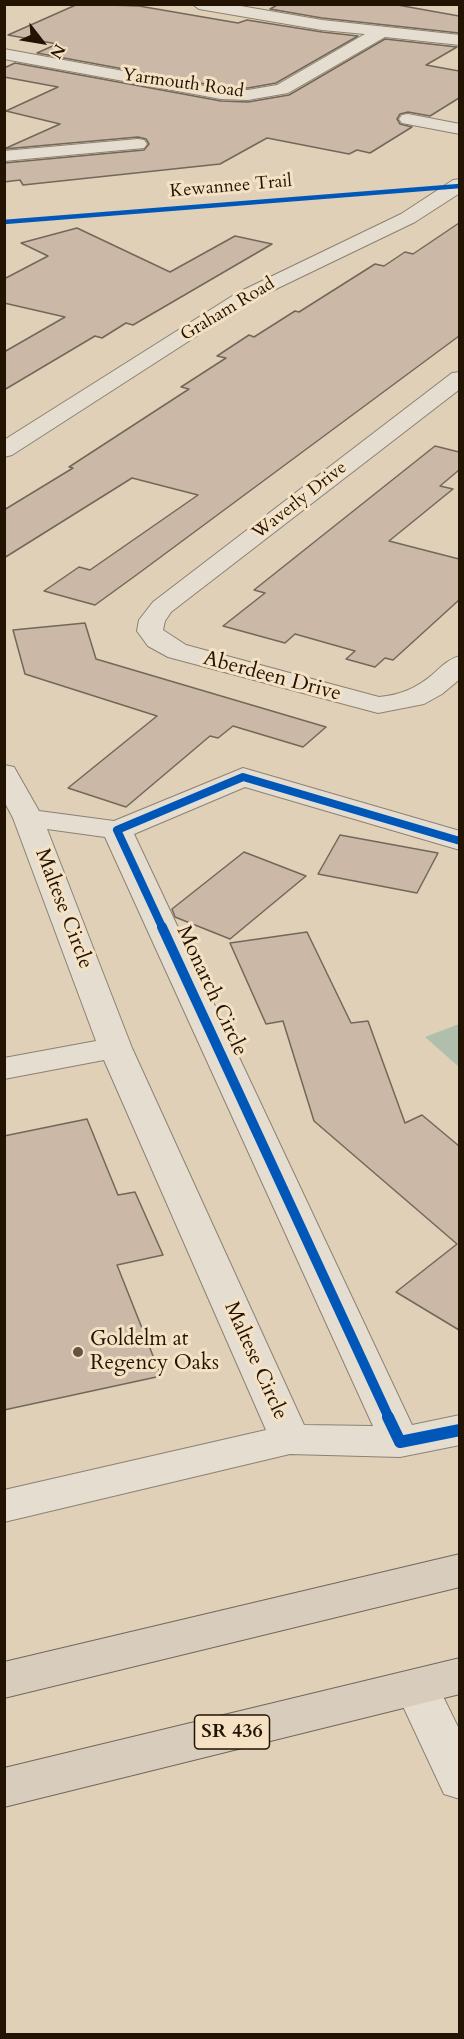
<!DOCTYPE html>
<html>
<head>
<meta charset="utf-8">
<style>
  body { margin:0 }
  #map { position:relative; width:464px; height:2039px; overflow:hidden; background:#dfd0b7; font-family:Cardo,serif }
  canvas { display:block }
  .frame { position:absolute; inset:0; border:6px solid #221303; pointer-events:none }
  .north { position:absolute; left:12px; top:12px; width:60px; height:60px; -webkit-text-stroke:4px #f5e2c5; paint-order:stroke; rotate:121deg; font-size:16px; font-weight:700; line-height:24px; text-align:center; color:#221303 }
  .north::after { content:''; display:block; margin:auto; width:21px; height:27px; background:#221303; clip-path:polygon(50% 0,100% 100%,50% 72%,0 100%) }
</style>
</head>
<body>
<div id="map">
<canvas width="464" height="2039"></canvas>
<div class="frame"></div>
<div class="north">N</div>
</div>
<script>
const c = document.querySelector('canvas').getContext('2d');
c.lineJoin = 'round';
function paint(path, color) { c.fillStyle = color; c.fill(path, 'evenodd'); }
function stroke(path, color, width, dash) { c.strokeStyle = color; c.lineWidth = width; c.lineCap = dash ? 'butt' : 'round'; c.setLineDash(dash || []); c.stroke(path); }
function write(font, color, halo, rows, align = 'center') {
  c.font = font + ' Cardo,serif'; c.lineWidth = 6; c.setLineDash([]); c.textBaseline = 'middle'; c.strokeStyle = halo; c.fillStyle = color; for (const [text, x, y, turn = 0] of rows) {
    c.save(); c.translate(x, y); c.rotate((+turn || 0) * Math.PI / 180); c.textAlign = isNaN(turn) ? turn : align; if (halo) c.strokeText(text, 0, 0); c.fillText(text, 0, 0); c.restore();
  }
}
paint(new Path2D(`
  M 459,1024 L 460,1024 L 459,1067 L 425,1037 Z`), '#afbfac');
const building = new Path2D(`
  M 78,4 L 139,6 L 238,23 L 247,20 L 322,32 L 358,36 L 276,83 L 248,88 L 221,87 L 37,53 L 57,44 L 8,35 Z
  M 279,4 L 392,4 L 459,16 L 459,33 L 322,18 L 270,9 Z
  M 385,39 L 457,47 L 426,65 L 459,71 L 459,98 L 430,116 L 408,112 L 400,114 L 397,119 L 400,124 L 412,127 L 370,153 L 357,150 L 349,154 L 267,138 L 220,164 L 23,185 L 20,180 L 4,182 L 4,163 L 144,150 L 149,144 L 146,139 L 138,137 L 4,149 L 60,124 L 6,111 L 58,87 L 4,77 L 4,68 L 15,63 L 221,101 L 248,102 L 289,95 Z
  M 459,223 L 459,336 L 135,576 L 95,605 L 44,591 L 79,567 L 90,570 L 198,495 L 132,478 L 4,558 L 4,510 L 73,468 L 69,467 L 189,389 L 181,387 L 226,358 L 217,356 L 249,335 L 254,337 L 295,311 L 299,312 L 375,264 L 384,266 L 405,252 L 413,254 Z
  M 77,228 L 170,272 L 235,236 L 272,244 L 133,325 L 126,323 L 102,338 L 95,336 L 4,390 L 4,352 L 65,317 L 4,303 L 4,279 L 48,256 L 21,243 Z
  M 435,446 L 459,452 L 459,470 L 440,486 L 453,489 L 389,541 L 459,559 L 459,600 L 393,660 L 385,658 L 375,667 L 346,659 L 355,651 L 295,634 L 285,643 L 223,626 L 265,593 L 254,590 Z
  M 85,623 L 96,659 L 326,727 L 303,747 L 233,726 L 218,738 L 210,736 L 126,807 L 68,788 L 157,716 L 25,674 L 13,630 Z
  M 340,835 L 438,853 L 417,893 L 318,874 Z
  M 244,852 L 306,876 L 230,939 L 175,917 L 172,909 Z
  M 307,932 L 351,1023 L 368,1021 L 405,1123 L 422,1115 L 459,1146 L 459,1330 L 396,1292 L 457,1244 L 314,1121 L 283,1021 L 266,1024 L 230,943 Z
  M 87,1119 L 118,1195 L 135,1192 L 163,1255 L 117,1265 L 161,1376 L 4,1410 L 4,1136 Z`);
paint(building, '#cbb8a6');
stroke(building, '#72685a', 1.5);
const street = new Path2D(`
  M 192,4 L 229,4 L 322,20 L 460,35 L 460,45 L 385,37 L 288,93 L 248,100 L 221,99 L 4,59 L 4,49 L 221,89 L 248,90 L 277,85 L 365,34 L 322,30 L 199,9 Z
  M 408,114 L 460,124 L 460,134 L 402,123 L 399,119 L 402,115 Z
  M 138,139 L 144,140 L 147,144 L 144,148 L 4,161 L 4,151 Z
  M 460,179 L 460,193 L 415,222 L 251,301 L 12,455 L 4,457 L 4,440 L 237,293 L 401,214 L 453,180 Z
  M 460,372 L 460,389 L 171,612 L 165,621 L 163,630 L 186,645 L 379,697 C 400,695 415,689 432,675 C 441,667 448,659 460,656 L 460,679 L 442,694 L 424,704 L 378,713 L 168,657 L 148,646 L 137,631 L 139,620 L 153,602 L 452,373 Z
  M 4,765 L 14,767 L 39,811 L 114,821 L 243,768 L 460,831 L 460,850 L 245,787 L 134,834 L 412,1425 L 460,1415 L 460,1445 L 400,1457 L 290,1454 L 4,1522 L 4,1490 L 266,1430 L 104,1060 L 4,1079 L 4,1058 L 96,1041 L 13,818 L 4,801 ZM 47,829 L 105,837 L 373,1426 L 304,1425 L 132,1048 Z
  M 416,1669 L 432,1674 L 460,1731 L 460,1799 L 444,1794 L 394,1687 L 400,1674 Z`);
const primary = new Path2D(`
  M 460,1554 L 460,1587 L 4,1698 L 4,1662 Z
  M 460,1658 L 460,1694 L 4,1807 L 4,1768 Z`);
stroke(street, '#8c8272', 2);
stroke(primary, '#72685a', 2);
paint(street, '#e4ddd0');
paint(primary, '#d8cdbc');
stroke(new Path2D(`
  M 4,222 L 460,186`), '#0057b8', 4.5);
stroke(new Path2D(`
  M 163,929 L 117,830 L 243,777 L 460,841`), '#0057b8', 8);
stroke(new Path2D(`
  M 162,927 L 389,1418`), '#0057b8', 10);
stroke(new Path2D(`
  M 388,1417 L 400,1442 L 460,1430`), '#0057b8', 12);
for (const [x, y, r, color] of [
  [78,1352,6,"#645542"]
]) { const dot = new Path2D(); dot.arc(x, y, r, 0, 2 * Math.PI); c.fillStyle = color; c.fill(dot); stroke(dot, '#f5e2c5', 2); }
write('18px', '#221303', '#f5e2c5', [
  ["Yarmouth Road",183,84,8],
  ["Kewannee Trail",231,187,-5],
  ["Graham Road",228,310,-31],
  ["Waverly Drive",300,501,-38]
]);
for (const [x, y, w] of [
  [232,1732,75]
]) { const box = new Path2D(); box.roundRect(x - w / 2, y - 17, w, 34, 4.5); c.fillStyle = '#f5e2c5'; c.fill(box); stroke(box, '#221303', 1.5); }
write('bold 20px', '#221303', null, [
  ["SR 436",232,1732]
]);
write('21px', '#221303', '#f5e2c5', [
  ["Aberdeen Drive",272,677,15],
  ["Maltese Circle",63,909,69],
  ["Monarch Circle",211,991,65],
  ["Maltese Circle",255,1361,66]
]);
write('21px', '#221303', '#f5e2c5', [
  ["Goldelm at",90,1340],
  ["Regency Oaks",90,1364]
], 'left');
</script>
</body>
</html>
